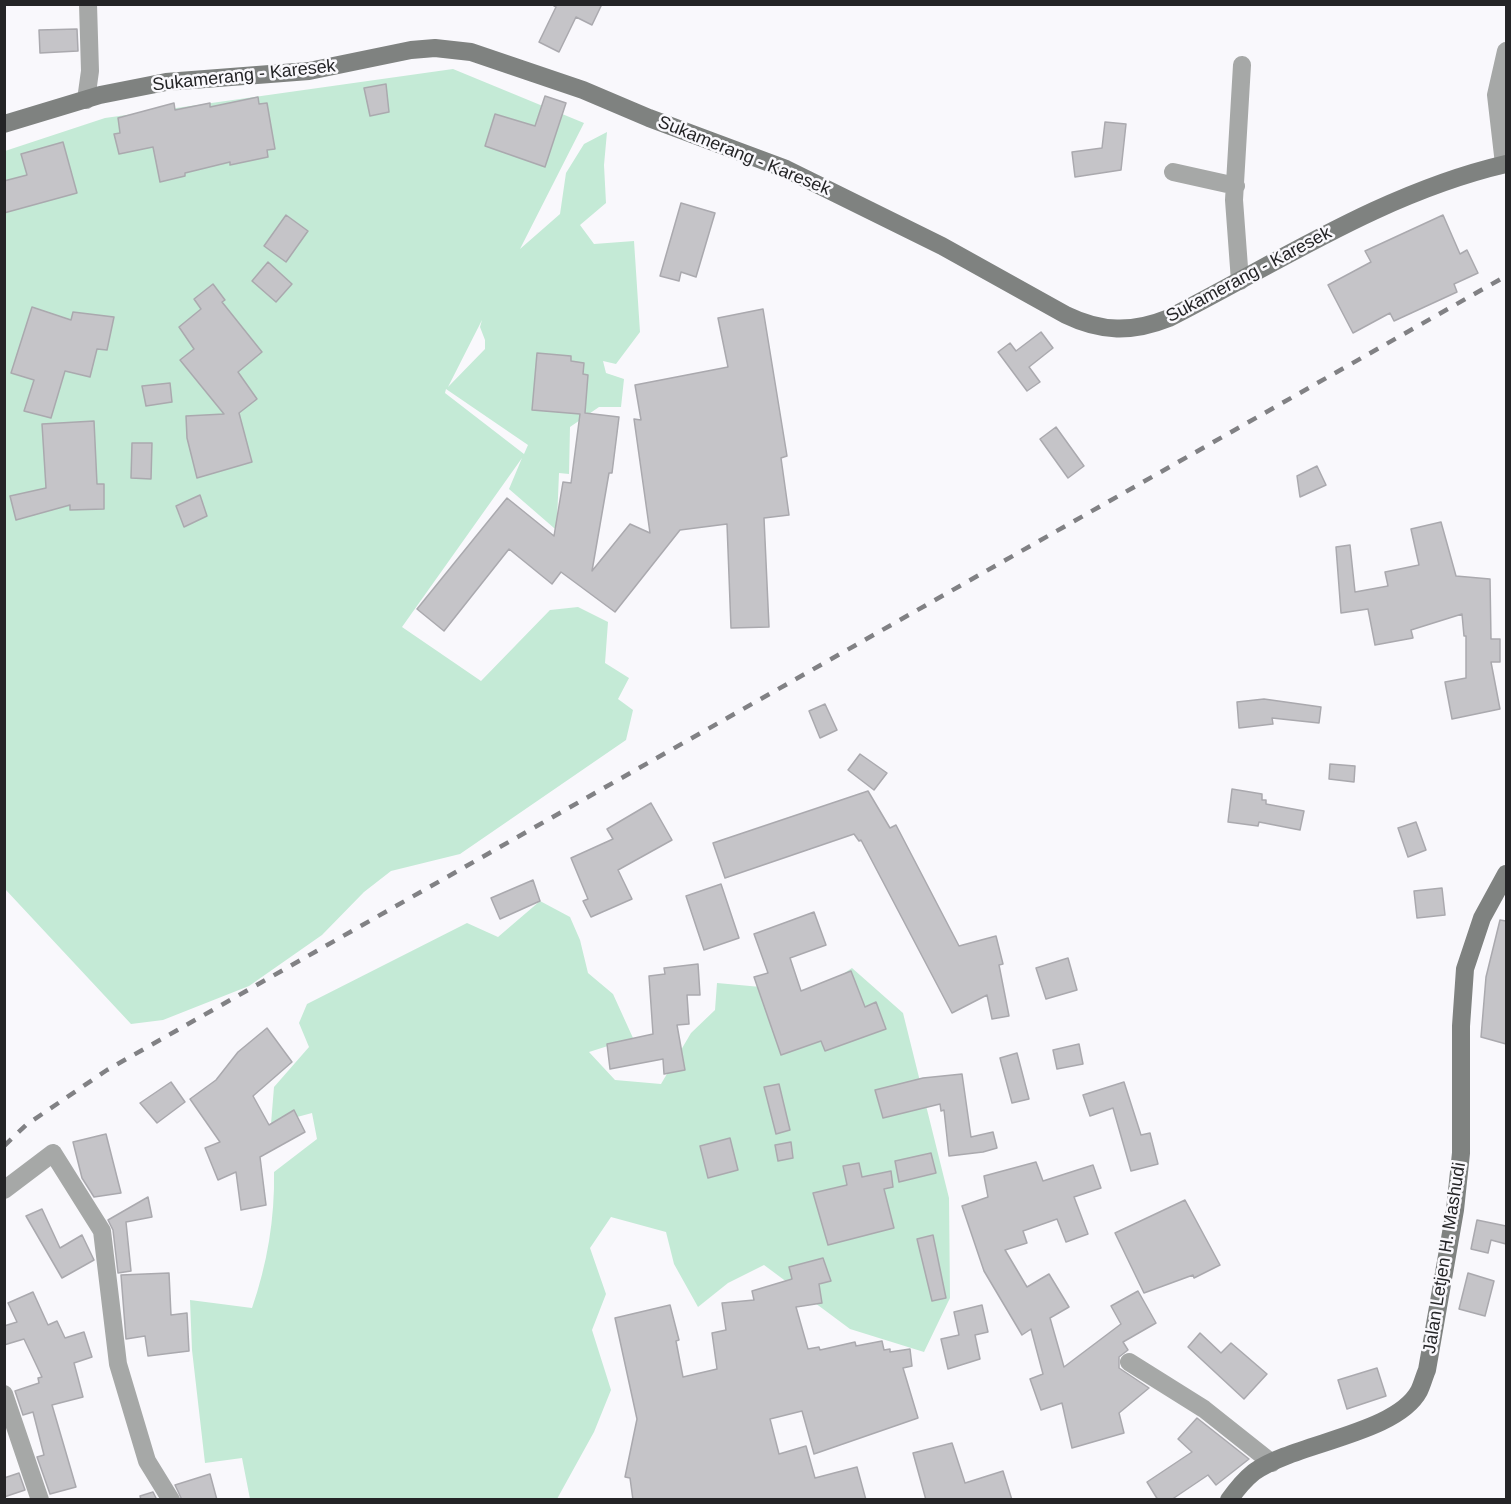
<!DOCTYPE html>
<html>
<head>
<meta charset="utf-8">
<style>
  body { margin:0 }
  #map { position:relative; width:1511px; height:1504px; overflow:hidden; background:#f9f8fc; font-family:Arial,sans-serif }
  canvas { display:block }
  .frame { position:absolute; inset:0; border:6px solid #242426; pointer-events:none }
</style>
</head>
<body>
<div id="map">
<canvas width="1511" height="1504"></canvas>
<div class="frame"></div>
</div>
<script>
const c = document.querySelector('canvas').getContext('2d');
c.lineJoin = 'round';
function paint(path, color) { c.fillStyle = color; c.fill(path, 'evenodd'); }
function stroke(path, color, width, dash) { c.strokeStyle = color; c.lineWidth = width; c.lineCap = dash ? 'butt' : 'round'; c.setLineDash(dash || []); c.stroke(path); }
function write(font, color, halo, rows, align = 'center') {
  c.font = font + ' Arial,sans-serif'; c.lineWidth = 5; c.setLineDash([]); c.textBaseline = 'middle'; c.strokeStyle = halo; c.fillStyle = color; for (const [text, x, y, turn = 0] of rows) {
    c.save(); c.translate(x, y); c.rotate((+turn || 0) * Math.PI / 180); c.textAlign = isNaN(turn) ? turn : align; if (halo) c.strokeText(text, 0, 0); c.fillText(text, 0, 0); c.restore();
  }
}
paint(new Path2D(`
  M 453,69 L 584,123 L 520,249 L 560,214 L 566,173 L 584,144 L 607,132 L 604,165 L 606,203 L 580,225 L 594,244 L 634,241 L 640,332 L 616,364 L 603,361 L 606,373 L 624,379 L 621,407 L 599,407 L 570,427 L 569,474 L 559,473 L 557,521 L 584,554 L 509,489 L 522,458 L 402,627 L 481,681 L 550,610 L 578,607 L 608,622 L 605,663 L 629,678 L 618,699 L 633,710 L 626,740 L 460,854 L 391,871 L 364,892 L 322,935 L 249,986 L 163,1020 L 131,1024 L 5,889 L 5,151 L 105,118 ZM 482,320 L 480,327 L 485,340 L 485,349 L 448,387 ZM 446,389 L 528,445 L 524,454 L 445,393 Z
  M 540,901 L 570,917 L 580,940 L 588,973 L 613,994 L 633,1038 L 589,1052 L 615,1080 L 661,1084 L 691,1033 L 715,1010 L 717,983 L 816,992 L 852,968 L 903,1013 L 949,1198 L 950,1298 L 924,1352 L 850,1329 L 764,1265 L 728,1283 L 698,1307 L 674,1264 L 666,1232 L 611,1217 L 590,1248 L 606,1294 L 592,1330 L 611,1390 L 594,1432 L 557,1499 L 250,1499 L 242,1458 L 205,1463 L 192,1350 L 190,1300 L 252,1308 C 267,1265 275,1218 274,1172 L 317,1139 L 312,1113 L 271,1124 L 274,1087 L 309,1047 L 299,1023 L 307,1004 L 467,923 L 498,937 Z`), '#c4ead6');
const building = new Path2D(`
  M 551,4 L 602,4 L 592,25 L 576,17 L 559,52 L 539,42 L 556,7 Z
  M 77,29 L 78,51 L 40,53 L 39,30 Z
  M 386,84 L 389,112 L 370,116 L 364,88 Z
  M 545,96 L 566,103 L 545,167 L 485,146 L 495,114 L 535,126 Z
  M 258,97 L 259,104 L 267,103 L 275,149 L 267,150 L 268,157 L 230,165 L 230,162 L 185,173 L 185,176 L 160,182 L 153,147 L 119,154 L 114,134 L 120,133 L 118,118 L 174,103 L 175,110 L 210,103 L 210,107 Z
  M 1105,122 L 1126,124 L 1121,170 L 1075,177 L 1072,152 L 1102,148 Z
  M 63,142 L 77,193 L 4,213 L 4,181 L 27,175 L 21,154 Z
  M 681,203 L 715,213 L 696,277 L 681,272 L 679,281 L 660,276 Z
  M 286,215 L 308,231 L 286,262 L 264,246 Z
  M 1443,215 L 1460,254 L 1467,250 L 1478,273 L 1454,284 L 1457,292 L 1394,321 L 1390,313 L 1353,333 L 1328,285 L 1371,262 L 1365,251 Z
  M 268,262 L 292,284 L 276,302 L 252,281 Z
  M 213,284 L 225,300 L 222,302 L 262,352 L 238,372 L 257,399 L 239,413 L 252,462 L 197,478 L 187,438 L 186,416 L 224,414 L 180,360 L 194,349 L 179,327 L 201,309 L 194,299 Z
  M 32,307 L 71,320 L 73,312 L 114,317 L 107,350 L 97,349 L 90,377 L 65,371 L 51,418 L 24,411 L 34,380 L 11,373 Z
  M 763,309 L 787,456 L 781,458 L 789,515 L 764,518 L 769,627 L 731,628 L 727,524 L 680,530 L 615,612 L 561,572 L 552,584 L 509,549 L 444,631 L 417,609 L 507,498 L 554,536 L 563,482 L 571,483 L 580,414 L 532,410 L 537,353 L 571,356 L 571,361 L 584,363 L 583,374 L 588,375 L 585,413 L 619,417 L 612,473 L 609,473 L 592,571 L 630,524 L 650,533 L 634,419 L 641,420 L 635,385 L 728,367 L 718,318 Z
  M 1041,332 L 1053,348 L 1029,367 L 1040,382 L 1027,391 L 998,352 L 1010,343 L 1016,351 Z
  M 170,383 L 172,402 L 146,406 L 142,386 Z
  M 94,421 L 97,484 L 104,484 L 104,509 L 70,510 L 70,505 L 16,520 L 10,496 L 46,488 L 42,424 Z
  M 1056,427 L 1084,466 L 1068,478 L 1040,439 Z
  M 132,443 L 152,443 L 151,479 L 131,478 Z
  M 1317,466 L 1326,485 L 1300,497 L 1297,476 Z
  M 200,495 L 207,516 L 184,527 L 176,506 Z
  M 1441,522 L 1456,576 L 1490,579 L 1491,639 L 1500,639 L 1500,662 L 1491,662 L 1500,709 L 1452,719 L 1445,682 L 1466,678 L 1466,636 L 1464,636 L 1462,614 L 1411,630 L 1413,638 L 1375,645 L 1368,609 L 1341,613 L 1336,547 L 1350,545 L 1355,592 L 1388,586 L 1385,572 L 1419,565 L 1411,529 Z
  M 1264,699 L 1321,707 L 1319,723 L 1272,718 L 1273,724 L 1239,728 L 1237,702 Z
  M 825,704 L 837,730 L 820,738 L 809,711 Z
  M 860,754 L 887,773 L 874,790 L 848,770 Z
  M 1330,764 L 1355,766 L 1354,782 L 1329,779 Z
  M 1232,789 L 1262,794 L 1262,800 L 1266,800 L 1266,804 L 1304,811 L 1300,830 L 1259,822 L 1258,826 L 1228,822 Z
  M 868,791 L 890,828 L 896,825 L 959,946 L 996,936 L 1003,964 L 999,965 L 1009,1016 L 992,1019 L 987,995 L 952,1013 L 861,840 L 859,841 L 854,834 L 725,878 L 713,843 Z
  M 651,803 L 672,840 L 618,870 L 632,899 L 591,917 L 583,901 L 588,899 L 571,858 L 613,839 L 607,829 Z
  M 1416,822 L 1426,850 L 1408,857 L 1398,828 Z
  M 533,880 L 540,901 L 500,919 L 491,898 Z
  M 721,884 L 739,938 L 704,950 L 686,896 Z
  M 1442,888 L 1445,915 L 1417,918 L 1414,891 Z
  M 814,912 L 826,945 L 790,958 L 801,991 L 851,971 L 865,1007 L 876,1002 L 886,1029 L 825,1051 L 821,1041 L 781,1055 L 754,977 L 768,973 L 754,934 Z
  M 1500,920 L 1506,921 L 1506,1044 L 1481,1037 L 1486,977 Z
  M 1068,958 L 1077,990 L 1046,999 L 1036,968 Z
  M 698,964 L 700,995 L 687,995 L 689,1024 L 677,1025 L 685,1070 L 664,1074 L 663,1059 L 610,1069 L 607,1044 L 653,1034 L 649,976 L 665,974 L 664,968 Z
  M 267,1028 L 292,1062 L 253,1096 L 269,1125 L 294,1110 L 305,1132 L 260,1157 L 266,1205 L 241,1210 L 236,1172 L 218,1180 L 205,1148 L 220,1142 L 190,1099 L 216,1080 L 238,1052 Z
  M 1079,1044 L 1083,1064 L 1057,1069 L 1053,1050 Z
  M 1017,1053 L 1029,1099 L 1012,1103 L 1000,1058 Z
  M 962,1074 L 971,1137 L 993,1132 L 997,1148 L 983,1152 L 949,1156 L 944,1110 L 941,1111 L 940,1104 L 883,1118 L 875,1090 L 923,1078 Z
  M 171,1082 L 185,1102 L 157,1123 L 140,1103 Z
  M 1124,1082 L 1141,1135 L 1150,1133 L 1158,1164 L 1131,1171 L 1113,1108 L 1090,1116 L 1083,1095 Z
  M 779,1084 L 790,1130 L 776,1134 L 764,1087 Z
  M 106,1134 L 121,1193 L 94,1197 L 82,1178 L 73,1142 Z
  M 730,1138 L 738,1170 L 708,1178 L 700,1146 Z
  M 791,1142 L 793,1158 L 778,1161 L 775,1145 Z
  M 931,1153 L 936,1173 L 899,1182 L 895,1161 Z
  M 1036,1162 L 1043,1181 L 1093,1165 L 1101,1188 L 1074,1197 L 1088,1234 L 1066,1242 L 1057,1219 L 1023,1231 L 1027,1243 L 1005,1250 L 1027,1287 L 1049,1274 L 1069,1307 L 1050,1318 L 1064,1367 L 1121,1324 L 1111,1306 L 1138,1291 L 1156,1323 L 1123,1342 L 1128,1350 L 1119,1357 L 1119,1368 L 1149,1388 L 1119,1413 L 1124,1433 L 1072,1448 L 1062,1403 L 1041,1410 L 1030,1379 L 1043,1374 L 1031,1329 L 1022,1335 L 984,1271 L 962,1206 L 988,1197 L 984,1176 Z
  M 859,1163 L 862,1177 L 891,1171 L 893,1187 L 884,1189 L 894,1228 L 828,1245 L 813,1193 L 847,1185 L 843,1166 Z
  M 148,1197 L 152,1217 L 126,1222 L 131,1271 L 118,1273 L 113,1230 L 108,1220 Z
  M 1185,1200 L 1220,1265 L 1194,1278 L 1193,1275 L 1144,1293 L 1115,1233 Z
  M 42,1209 L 60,1248 L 82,1235 L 94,1260 L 62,1278 L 26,1216 Z
  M 1477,1220 L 1506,1226 L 1506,1244 L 1491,1240 L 1488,1253 L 1471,1249 Z
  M 933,1235 L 946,1298 L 932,1301 L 917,1239 Z
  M 823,1258 L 831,1281 L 819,1284 L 822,1303 L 796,1307 L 808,1349 L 819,1347 L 820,1350 L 855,1342 L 856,1346 L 882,1341 L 884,1350 L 890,1349 L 890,1352 L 910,1349 L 912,1366 L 903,1368 L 918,1418 L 814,1454 L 802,1411 L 770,1419 L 779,1454 L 806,1446 L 815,1478 L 857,1467 L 866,1500 L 633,1500 L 630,1478 L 625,1477 L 637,1419 L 615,1318 L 670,1305 L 679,1340 L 676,1341 L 683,1377 L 717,1369 L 712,1333 L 726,1330 L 722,1303 L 754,1300 L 752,1291 L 792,1279 L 789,1267 Z
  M 169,1273 L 171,1315 L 187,1313 L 189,1351 L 148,1356 L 145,1336 L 126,1339 L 121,1275 Z
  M 1468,1273 L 1494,1281 L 1485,1316 L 1459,1309 Z
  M 33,1292 L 48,1325 L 57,1321 L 65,1338 L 84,1332 L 92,1357 L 74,1363 L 83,1397 L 52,1405 L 76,1487 L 50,1494 L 37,1457 L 44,1455 L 33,1412 L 23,1415 L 15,1391 L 39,1383 L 38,1378 L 42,1377 L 24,1339 L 4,1345 L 4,1326 L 17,1322 L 8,1303 Z
  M 982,1305 L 988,1332 L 975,1335 L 980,1359 L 948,1369 L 941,1339 L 959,1335 L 954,1312 Z
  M 1200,1333 L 1221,1353 L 1231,1343 L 1267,1374 L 1244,1399 L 1188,1347 Z
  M 1377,1368 L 1386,1396 L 1347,1409 L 1338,1380 Z
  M 1197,1418 L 1249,1459 L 1216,1485 L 1208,1475 L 1171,1500 L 1158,1500 L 1147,1482 L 1192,1452 L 1178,1439 Z
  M 952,1443 L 965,1483 L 1003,1471 L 1012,1500 L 926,1500 L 913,1453 Z
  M 19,1473 L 25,1490 L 4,1497 L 4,1478 Z
  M 210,1474 L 217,1500 L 182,1500 L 175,1485 Z
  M 153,1492 L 157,1500 L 141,1500 L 140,1496 Z`);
paint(building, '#c5c4c8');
stroke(building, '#aaa9ae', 1.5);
stroke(new Path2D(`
  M 86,100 L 90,71 L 88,4
  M 1504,164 L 1496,95 L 1506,51
  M 1173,172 L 1236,186
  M 1240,281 L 1234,200 L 1242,65
  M 4,1190 L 53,1153 L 102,1231 L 118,1364 L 147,1461 L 171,1500
  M 1129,1362 L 1204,1409 L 1272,1463
  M 4,1394 L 40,1500`), '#a6a8a7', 18);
stroke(new Path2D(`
  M 4,124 L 100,95 L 166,82 L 309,71 L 411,50 L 435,48 L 471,52 L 583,90 L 649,118 L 786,169 L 942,246 L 1066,315 C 1101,332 1132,333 1169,318 C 1279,262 1385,192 1506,164
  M 1229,1500 C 1236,1490 1244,1480 1254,1472 C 1294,1443 1396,1434 1419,1391 C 1422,1385 1424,1377 1427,1370 L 1455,1210 L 1461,1153 L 1461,1026 L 1465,969 L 1482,918 L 1506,874`), '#7f8280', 18);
stroke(new Path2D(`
  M 4,1146 L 26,1125 L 107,1070 L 1506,276`), '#818184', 4.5, [10, 10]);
write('18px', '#242426', '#f9f8fc', [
  ["Sukamerang - Karesek",244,76,-6],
  ["Sukamerang - Karesek",744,156,22],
  ["Sukamerang - Karesek",1249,275,-28],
  ["Jalan Letjen H. Mashudi",1445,1258,-81]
]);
</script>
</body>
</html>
